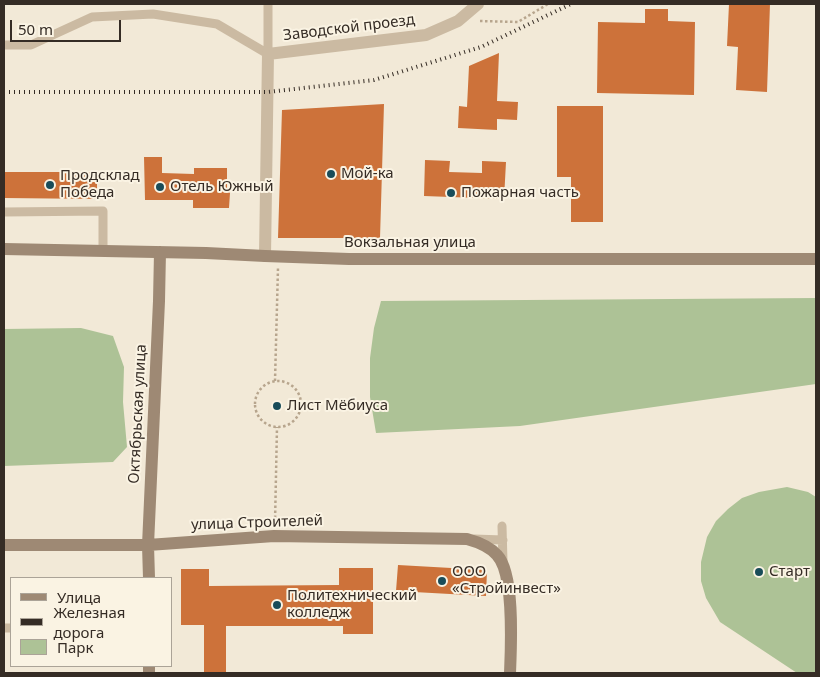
<!DOCTYPE html>
<html>
<head>
<meta charset="utf-8">
<style>
  body { margin:0 }
  #map { position:relative; width:820px; height:677px; overflow:hidden; background:#f2e9d7; font-family:"Noto Sans",sans-serif }
  canvas { display:block }
  .frame { position:absolute; inset:0; border:5px solid #352c25; pointer-events:none }
  .legend { position:absolute; left:10px; top:577px; width:162px; height:90px; box-sizing:border-box; background:#faf3e3; border:1px solid #aba397; margin:0; padding:6px 9px; list-style:none; font-size:15px; color:#352c25 }
  .legend li { display:flex; align-items:center; gap:10px; height:25px }
  .legend b { width:25px; border:1px solid #aba397 }
  .scale { position:absolute; left:10px; top:20px; width:111px; height:22px; box-sizing:border-box; border:2px solid #352c25; border-top:0; padding-left:6px; font-size:15px; line-height:18px; white-space:nowrap; color:#352c25; -webkit-text-stroke:4px #faf3e3; paint-order:stroke }
</style>
</head>
<body>
<div id="map">
<canvas width="820" height="677"></canvas>
<div class="frame"></div>
<ul class="legend">
<li><b style="height:6px;background:#9e8974"></b>Улица</li>
<li><b style="height:6px;background:#352c25"></b>Железная дорога</li>
<li><b style="height:14px;background:#adc296"></b>Парк</li>
</ul>
<div class="scale">50 m</div>
</div>
<script>
const c = document.querySelector('canvas').getContext('2d');
c.lineJoin = 'round';
function paint(path, color) { c.fillStyle = color; c.fill(path, 'evenodd'); }
function stroke(path, color, width, dash) { c.strokeStyle = color; c.lineWidth = width; c.lineCap = dash ? 'butt' : 'round'; c.setLineDash(dash || []); c.stroke(path); }
function write(font, color, halo, rows, align = 'center') {
  c.font = font + ' "Noto Sans",sans-serif'; c.lineWidth = 4; c.setLineDash([]); c.textBaseline = 'middle'; c.strokeStyle = halo; c.fillStyle = color; for (const [text, x, y, turn = 0] of rows) {
    c.save(); c.translate(x, y); c.rotate((+turn || 0) * Math.PI / 180); c.textAlign = isNaN(turn) ? turn : align; if (halo) c.strokeText(text, 0, 0); c.fillText(text, 0, 0); c.restore();
  }
}
paint(new Path2D(`
  M 816,298 L 816,384 L 520,426 L 376,433 L 370,397 L 370,358 L 374,328 L 381,301 Z
  M 81,328 L 113,336 L 124,367 L 123,402 L 127,447 L 113,462 L 4,466 L 4,329 Z
  M 787,487 L 808,492 L 816,497 L 816,673 L 797,673 L 720,622 L 706,598 L 701,581 L 701,562 L 707,537 L 716,521 L 728,509 L 742,498 L 759,492 Z`), '#adc296');
paint(new Path2D(`
  M 729,4 L 770,4 L 767,92 L 736,90 L 738,47 L 727,46 Z
  M 645,9 L 668,9 L 668,21 L 695,22 L 694,95 L 597,93 L 598,22 L 645,23 Z
  M 499,53 L 497,101 L 518,102 L 517,120 L 497,119 L 497,130 L 458,128 L 459,106 L 467,107 L 469,66 Z
  M 384,104 L 380,238 L 278,238 L 282,110 Z
  M 557,106 L 603,106 L 603,222 L 571,222 L 571,177 L 557,177 Z
  M 144,157 L 162,157 L 162,173 L 194,174 L 194,168 L 227,168 L 227,188 L 230,193 L 229,208 L 193,208 L 193,200 L 145,200 Z
  M 425,160 L 450,161 L 449,172 L 482,173 L 482,161 L 506,162 L 504,199 L 424,196 Z
  M 4,172 L 97,172 L 97,199 L 4,198 Z
  M 398,565 L 487,570 L 486,596 L 396,591 Z
  M 339,568 L 373,568 L 373,634 L 343,634 L 343,626 L 226,626 L 226,673 L 204,673 L 204,625 L 181,625 L 181,569 L 209,569 L 209,586 L 339,585 Z`), '#cd723a');
stroke(new Path2D(`
  M 480,21 L 518,22 L 548,4
  M 275,381 L 278,268
  M255 404a23 23 0 1 1 46 0a23 23 0 1 1-46 0Z
  M 275,523 L 277,427`), '#b7a58d', 2.5, [2.5, 2.5]);
stroke(new Path2D(`
  M 4,45 L 31,45 L 92,17 L 153,14 L 217,24 L 268,54
  M 268,54 L 268,4
  M 4,212 L 103,211 L 103,251
  M 502,526 L 503,562
  M 474,539 L 503,540
  M 4,628 L 11,628`), '#cbbaa2', 9);
stroke(new Path2D(`
  M 265,256 L 268,54 L 426,35 L 458,21 L 478,4`), '#cbbaa2', 12);
stroke(new Path2D(`
  M 4,249 L 206,253 L 265,256 L 349,259 L 816,259
  M 4,545 L 148,545 L 274,536 L 467,539 C 478,542 489,546 497,555 C 515,574 511,647 510,673
  M 149,578 L 148,545 L 159,301 L 160,252
  M 149,673 L 149,666`), '#9e8974', 12);
stroke(new Path2D(`
  M 4,92 L 268,92 L 374,80 L 481,47 L 571,4`), '#352c25', 4, [1, 4]);
for (const [x, y, r, color] of [
  [331,174,5,"#194c59"],
  [50,185,5,"#194c59"],
  [160,187,5,"#194c59"],
  [451,193,5,"#194c59"],
  [277,406,5,"#194c59"],
  [759,572,5,"#194c59"],
  [442,581,5,"#194c59"],
  [277,605,5,"#194c59"]
]) { const dot = new Path2D(); dot.arc(x, y, r, 0, 2 * Math.PI); c.fillStyle = color; c.fill(dot); stroke(dot, '#faf3e3', 2); }
write('15px', '#352c25', '#faf3e3', [
  ["Заводской проезд",349,28,-7],
  ["Вокзальная улица",410,243],
  ["Октябрьская улица",138,414,-87],
  ["улица Строителей",257,523,-2]
]);
write('15px', '#352c25', '#faf3e3', [
  ["Мой-ка",341,174],
  ["Продсклад",60,176],
  ["Победа",60,193],
  ["Отель Южный",170,187],
  ["Пожарная часть",461,193],
  ["Лист Мёбиуса",287,406],
  ["ООО",452,572],
  ["«Стройинвест»",452,589],
  ["Старт",769,572],
  ["Политехнический",287,596],
  ["колледж",287,613]
], 'left');
</script>
</body>
</html>
